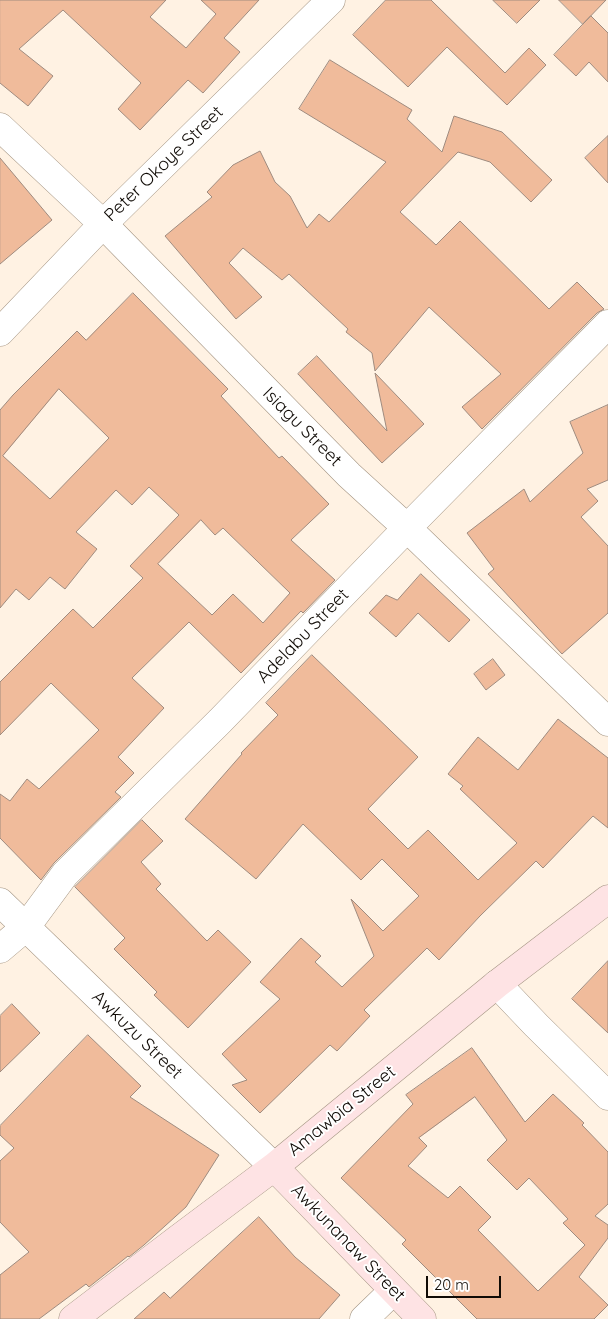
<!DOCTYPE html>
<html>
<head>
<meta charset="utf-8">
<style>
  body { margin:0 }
  #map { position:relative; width:608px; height:1319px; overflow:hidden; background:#fff2e3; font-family:Quicksand,sans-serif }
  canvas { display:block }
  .scale { position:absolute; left:426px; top:1276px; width:75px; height:22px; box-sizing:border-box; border:2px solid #100b06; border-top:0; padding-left:6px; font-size:15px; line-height:18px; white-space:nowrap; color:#100b06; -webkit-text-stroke:4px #fff; paint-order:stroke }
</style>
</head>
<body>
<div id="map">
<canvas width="608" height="1319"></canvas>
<div class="scale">20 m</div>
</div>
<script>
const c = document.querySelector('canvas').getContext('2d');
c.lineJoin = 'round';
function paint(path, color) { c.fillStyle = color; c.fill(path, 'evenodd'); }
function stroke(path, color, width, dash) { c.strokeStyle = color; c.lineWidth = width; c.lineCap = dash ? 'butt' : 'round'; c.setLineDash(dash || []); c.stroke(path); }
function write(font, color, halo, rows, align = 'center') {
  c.font = font + ' Quicksand,sans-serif'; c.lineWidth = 4; c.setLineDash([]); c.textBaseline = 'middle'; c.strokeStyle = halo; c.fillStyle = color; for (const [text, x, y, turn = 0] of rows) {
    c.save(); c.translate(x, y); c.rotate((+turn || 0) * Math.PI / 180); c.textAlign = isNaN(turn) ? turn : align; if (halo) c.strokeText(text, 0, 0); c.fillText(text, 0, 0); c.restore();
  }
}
const building = new Path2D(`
  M 0,0 L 166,0 L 150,17 L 186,48 L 216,14 L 201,0 L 259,0 L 224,38 L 240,52 L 203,93 L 188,80 L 140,130 L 118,109 L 141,83 L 63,10 L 19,49 L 53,76 L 28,106 L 0,83 Z
  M 386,0 L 431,0 L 505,73 L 529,48 L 546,65 L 507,105 L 447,47 L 408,87 L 353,35 Z
  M 493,0 L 540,0 L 517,23 Z
  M 559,0 L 606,0 L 583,24 Z
  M 591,16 L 608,33 L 608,82 L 589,62 L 576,76 L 554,55 Z
  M 330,60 L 412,110 L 407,119 L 442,152 L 454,116 L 502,132 L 552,180 L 531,202 L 490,162 L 458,152 L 400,212 L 436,245 L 460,221 L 549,309 L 577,282 L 604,309 L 597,313 L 482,429 L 462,407 L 501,374 L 429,307 L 375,371 L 372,353 L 346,332 L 348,329 L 289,274 L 282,280 L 243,248 L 229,263 L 262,297 L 236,319 L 165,236 L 212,197 L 207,192 L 233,165 L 260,151 L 275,182 L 290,196 L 307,228 L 319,214 L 329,222 L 386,162 L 299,109 Z
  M 608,136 L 608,183 L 585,158 Z
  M 0,158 L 52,220 L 0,264 Z
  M 133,293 L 228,389 L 221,396 L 279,458 L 282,456 L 329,504 L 291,540 L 335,580 L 303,613 L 301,611 L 241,673 L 189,622 L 132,678 L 164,708 L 118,757 L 134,773 L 115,792 L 121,797 L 54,863 L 41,880 L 0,838 L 0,794 L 10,801 L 27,779 L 39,789 L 99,730 L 51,683 L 0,735 L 0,682 L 73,609 L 93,628 L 143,578 L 130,566 L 179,515 L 149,487 L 132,505 L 116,490 L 76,532 L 97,549 L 65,589 L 50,577 L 29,600 L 16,589 L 0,608 L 0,410 L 13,395 L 77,331 L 86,340 ZM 59,389 L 109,438 L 50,499 L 3,456 ZM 201,520 L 215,535 L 223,528 L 290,593 L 263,623 L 233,594 L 212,615 L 158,564 Z
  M 317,356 L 387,431 L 375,373 L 424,424 L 382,463 L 298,374 Z
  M 608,405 L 608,480 L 587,489 L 598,501 L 581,517 L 608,546 L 608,613 L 562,654 L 488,574 L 494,569 L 467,533 L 524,489 L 530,502 L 583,453 L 570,422 Z
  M 421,574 L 470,620 L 449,642 L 418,613 L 396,637 L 369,613 L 386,595 L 397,600 Z
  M 312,655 L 418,757 L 368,809 L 408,849 L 428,830 L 478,880 L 517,843 L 460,789 L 463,786 L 448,774 L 478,737 L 518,770 L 558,719 L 608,758 L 608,828 L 593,816 L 543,868 L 536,861 L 480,916 L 439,960 L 427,948 L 364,1010 L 370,1016 L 337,1051 L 330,1045 L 260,1113 L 232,1085 L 247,1080 L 222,1054 L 280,999 L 260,982 L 301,938 L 321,956 L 315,962 L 342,987 L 374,956 L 351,899 L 383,931 L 419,896 L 382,859 L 361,880 L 303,824 L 256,879 L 185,819 L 242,754 L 241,753 L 278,715 L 266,703 Z
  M 493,659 L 505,675 L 486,690 L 474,674 Z
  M 142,820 L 163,841 L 141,862 L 161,884 L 156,889 L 207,941 L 218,930 L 251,962 L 188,1028 L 154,995 L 157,992 L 114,949 L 125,938 L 75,887 Z
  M 608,961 L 608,1033 L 572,999 Z
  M 12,1004 L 40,1033 L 0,1072 L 0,1016 Z
  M 88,1035 L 141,1086 L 130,1097 L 219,1155 L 186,1207 L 144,1245 L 129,1257 L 128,1256 L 89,1287 L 86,1284 L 39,1319 L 0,1319 L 0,1275 L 29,1252 L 0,1222 L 0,1161 L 14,1148 L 0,1135 L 0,1126 Z
  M 472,1048 L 525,1122 L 553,1094 L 584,1123 L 582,1125 L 608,1152 L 608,1204 L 595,1216 L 608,1225 L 608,1238 L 579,1277 L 608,1305 L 594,1319 L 477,1319 L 402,1244 L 406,1240 L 341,1178 L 413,1104 L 406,1095 ZM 475,1097 L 507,1140 L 487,1160 L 517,1190 L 529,1178 L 568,1219 L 563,1223 L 585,1245 L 538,1291 L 478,1230 L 491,1217 L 460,1186 L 448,1198 L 408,1166 L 427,1146 L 419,1138 Z
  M 259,1217 L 295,1257 L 340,1295 L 319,1319 L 134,1319 L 164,1292 L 170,1298 Z`);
paint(building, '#f0bb9b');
stroke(building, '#9f8b7f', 1);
const street = new Path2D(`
  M 0,127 L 103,224 L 349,475 L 407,528 L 608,722
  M 0,332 L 103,224 L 331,0
  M 0,902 L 274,1167
  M 0,949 L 26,927 L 65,874 L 220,721 L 407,528 L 608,324
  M 497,984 L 536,1025 L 608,1096
  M 364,1319 L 393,1291`);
const secondary = new Path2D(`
  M 274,1167 L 422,1319
  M 73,1319 L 178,1239 L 274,1167 L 497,984 L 608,899`);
stroke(street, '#a49583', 29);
stroke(secondary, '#a49583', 29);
stroke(street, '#fff', 28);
stroke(secondary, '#fee3e4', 28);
write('18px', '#100b06', '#fff', [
  ["Peter Okoye Street",164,164,-44],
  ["Isiagu Street",302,427,45],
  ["Adelabu Street",303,636,-46],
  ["Awkuzu Street",137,1035,44],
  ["Amawbia Street",342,1111,-39],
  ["Awkunanaw Street",348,1243,46]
]);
</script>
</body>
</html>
